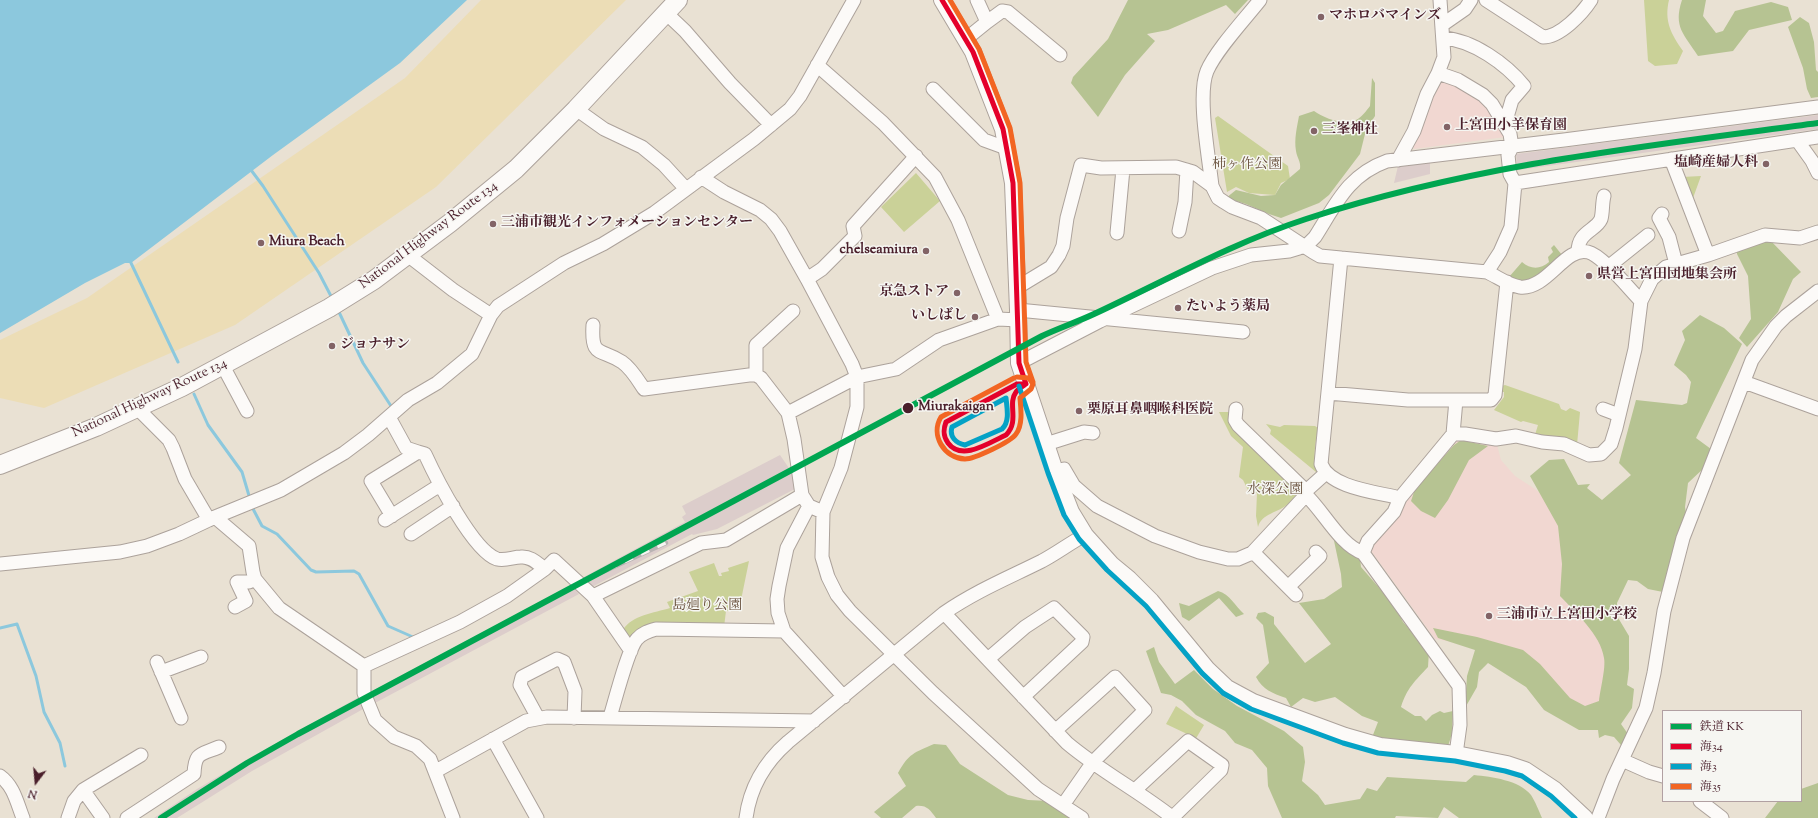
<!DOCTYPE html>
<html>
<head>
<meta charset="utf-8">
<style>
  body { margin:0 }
  #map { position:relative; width:1818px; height:818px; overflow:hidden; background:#e9e1d3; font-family:"Sorts Mill Goudy","Noto Serif JP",serif }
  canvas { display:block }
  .legend { position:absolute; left:1662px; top:710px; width:140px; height:92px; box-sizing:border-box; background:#f6f6f2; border:1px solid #b1a0a2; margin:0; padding:5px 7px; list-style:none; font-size:12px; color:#4a1f2b }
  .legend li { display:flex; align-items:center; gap:8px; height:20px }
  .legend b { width:20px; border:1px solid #b1a0a2 }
  .north { position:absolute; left:16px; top:762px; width:40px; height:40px; -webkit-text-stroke:3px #f6f6f2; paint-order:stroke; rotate:196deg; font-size:11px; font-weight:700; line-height:16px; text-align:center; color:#4a1f2b }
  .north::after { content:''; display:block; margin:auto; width:14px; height:18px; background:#4a1f2b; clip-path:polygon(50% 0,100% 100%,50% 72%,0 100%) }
</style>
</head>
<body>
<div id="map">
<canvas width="1818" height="818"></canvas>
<ul class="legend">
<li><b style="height:5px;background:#00a651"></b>鉄道 KK</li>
<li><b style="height:5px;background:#e4002b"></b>海34</li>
<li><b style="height:5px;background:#04a2c6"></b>海3</li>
<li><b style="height:5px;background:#f26522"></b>海35</li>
</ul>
<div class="north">N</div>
</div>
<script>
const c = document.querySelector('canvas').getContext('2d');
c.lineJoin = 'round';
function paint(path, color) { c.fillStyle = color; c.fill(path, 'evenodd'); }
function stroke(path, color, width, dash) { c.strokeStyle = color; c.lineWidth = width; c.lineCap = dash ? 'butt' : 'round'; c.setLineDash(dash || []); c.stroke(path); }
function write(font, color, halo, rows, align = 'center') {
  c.font = font + ' "Sorts Mill Goudy","Noto Serif JP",serif'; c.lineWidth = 3; c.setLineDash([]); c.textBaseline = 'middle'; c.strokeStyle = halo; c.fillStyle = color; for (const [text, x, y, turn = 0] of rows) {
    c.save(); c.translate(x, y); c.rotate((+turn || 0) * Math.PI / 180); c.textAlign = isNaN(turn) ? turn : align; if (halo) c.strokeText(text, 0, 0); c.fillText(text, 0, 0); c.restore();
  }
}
paint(new Path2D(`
  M 1440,78 L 1478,93 L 1505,137 L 1414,149 L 1413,145 Z
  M 1464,438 L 1497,445 L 1501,460 L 1515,476 L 1535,489 L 1554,506 L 1609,617 L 1605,707 L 1573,706 L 1544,669 L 1463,644 L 1435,639 L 1369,548 L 1453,441 Z`), '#f1d7d1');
paint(new Path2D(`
  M 1818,115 L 1818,129 L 1518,170 L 1517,165 L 1516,154 Z
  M 1430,160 L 1430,174 L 1394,183 L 1398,166 Z
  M 780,455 L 793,474 L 795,489 L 717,529 L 693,535 L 692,534 L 592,587 L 584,577 L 685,522 L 682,517 L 686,514 L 682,506 Z
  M 571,585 L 579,594 L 375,703 L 371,695 L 370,692 Z
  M 359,697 L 365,708 L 252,771 L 177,818 L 154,818 L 197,789 L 246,760 Z`), '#dccdcb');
paint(new Path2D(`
  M 1644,0 L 1669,0 C 1664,21 1671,34 1683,51 L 1677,64 L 1655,66 L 1648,61 Z
  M 1218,116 L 1288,166 L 1290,179 L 1281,183 L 1275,195 L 1249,193 L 1236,187 L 1227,192 L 1215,118 Z
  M 916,173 L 940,201 L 904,232 L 881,207 Z
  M 1701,176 L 1693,198 L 1691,199 L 1682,177 Z
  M 1505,385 L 1559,404 L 1561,409 L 1566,411 L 1570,408 L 1580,412 L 1577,445 L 1534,438 L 1538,425 L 1523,421 L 1521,422 L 1494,410 L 1504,397 L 1504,392 L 1502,392 L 1502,386 Z
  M 1219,412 L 1232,412 L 1300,489 C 1296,494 1293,500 1288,504 C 1278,513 1262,513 1258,527 L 1256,516 L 1257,493 L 1249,492 L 1243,480 L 1239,477 L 1243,447 L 1231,436 Z
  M 1266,424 L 1280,427 L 1284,425 L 1315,426 L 1318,428 C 1316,441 1311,461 1320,472 L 1316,472 L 1270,434 L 1271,430 Z
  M 749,561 L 740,605 L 735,611 L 726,611 L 724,627 L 659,625 L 631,641 L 623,630 C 632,615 654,613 670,608 L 667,602 L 698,591 L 689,572 L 714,563 L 719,576 L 722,576 L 721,573 L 729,571 L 728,568 Z
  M 1176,706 L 1204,725 L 1195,740 L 1185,733 L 1166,724 Z`), '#cad198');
paint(new Path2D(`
  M 1128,0 L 1248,0 L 1235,14 L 1226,5 L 1168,30 L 1147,34 L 1155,41 L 1125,75 L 1098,117 L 1071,83 L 1073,77 L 1108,39 Z
  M 1682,0 L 1706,0 L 1703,16 L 1716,33 L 1723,31 L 1735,11 L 1771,2 L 1788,7 L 1792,20 L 1749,30 L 1733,51 L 1698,56 C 1684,34 1673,27 1682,0 Z
  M 1800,17 L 1809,23 L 1814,42 L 1816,70 L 1818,72 L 1818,97 L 1811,98 L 1807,89 L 1803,68 L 1788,27 Z
  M 1372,78 L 1375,83 L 1375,116 L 1366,130 L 1360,154 L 1329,195 L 1319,203 L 1281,218 L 1269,214 L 1246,204 L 1226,198 L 1236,190 L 1261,196 L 1275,195 L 1281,185 L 1300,169 C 1301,161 1297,158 1296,151 C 1294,139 1297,127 1299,116 L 1314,111 C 1326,119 1342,125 1356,120 C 1361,118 1367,110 1370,106 Z
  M 1769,239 L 1801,272 L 1793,279 L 1778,312 L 1747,347 L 1739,338 L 1751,319 L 1748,276 L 1737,254 L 1737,248 Z
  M 1554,245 L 1562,255 L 1530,283 L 1509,277 L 1522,262 C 1530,269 1540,270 1549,262 L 1548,257 L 1553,252 L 1551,248 Z
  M 1700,315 L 1724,328 L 1742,344 L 1696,438 L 1711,449 L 1705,467 L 1688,483 L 1685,507 L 1686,513 L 1663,592 L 1648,589 L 1637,581 L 1628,580 L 1617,603 L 1617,616 L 1629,636 L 1629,669 L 1627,685 L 1634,689 L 1632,708 L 1621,724 L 1628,734 L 1621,745 L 1614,737 L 1605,735 L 1599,738 L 1598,730 L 1579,730 L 1544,710 L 1526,687 L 1488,663 L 1479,672 L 1477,687 L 1465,708 L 1467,676 L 1475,650 L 1438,638 L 1433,628 L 1477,637 L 1523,650 L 1540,664 L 1570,698 L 1585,706 L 1599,701 C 1600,690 1606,668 1604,658 C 1601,635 1575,612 1560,596 L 1562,564 L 1558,526 L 1530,476 L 1549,460 L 1564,459 L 1578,485 L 1590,484 L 1587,488 L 1602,500 L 1631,475 L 1619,463 L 1636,400 L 1682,405 L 1687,403 L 1691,382 L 1686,375 L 1674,365 L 1685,340 L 1682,331 Z
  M 1461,440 L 1488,446 L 1469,460 L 1448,500 L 1435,518 L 1421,511 L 1411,501 L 1415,489 L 1454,445 Z
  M 1333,536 L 1360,558 L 1361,567 L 1395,606 L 1403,622 L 1429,651 L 1428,667 C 1415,681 1407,688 1401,707 L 1415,716 L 1421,716 L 1426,721 L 1432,715 L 1440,711 L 1444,713 L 1453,711 L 1452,734 L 1447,749 L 1371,740 L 1378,722 L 1362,716 L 1335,697 L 1315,702 L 1303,698 L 1291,707 L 1286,698 C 1272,693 1263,690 1256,677 L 1269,663 L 1263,625 L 1256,618 L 1258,613 L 1265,612 L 1274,617 L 1274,624 L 1305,663 L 1331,644 L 1299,603 L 1324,599 L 1342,587 L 1341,574 Z
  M 1218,591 C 1230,594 1235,606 1244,614 L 1236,617 L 1219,598 L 1189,621 L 1182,617 L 1179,603 L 1189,606 Z
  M 1154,647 L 1159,662 L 1175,684 L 1194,670 L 1213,689 L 1237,706 L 1284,731 L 1303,747 L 1305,762 L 1302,781 L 1318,795 L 1325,805 L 1360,799 L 1367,788 L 1377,791 L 1387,777 L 1466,782 L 1474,775 C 1492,777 1519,780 1531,795 C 1535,801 1539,811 1542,818 L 1459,818 L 1444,807 L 1438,818 L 1396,816 L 1395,818 L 1282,818 L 1268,786 L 1267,768 L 1252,750 L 1235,743 L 1225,731 L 1196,715 L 1182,701 L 1171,695 L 1161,693 L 1146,651 Z
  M 934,744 L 946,745 L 960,764 L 1008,795 L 1028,800 L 1049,801 L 1072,818 L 936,818 C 930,810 927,805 916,806 L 902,818 L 881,818 L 874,812 L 906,786 L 898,773 C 909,753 914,753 934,744 Z
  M 1818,783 L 1818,818 L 1765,818 L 1778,801 L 1801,801 L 1801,789 Z`), '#b6c392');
paint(new Path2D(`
  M 481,0 L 626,0 L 436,187 L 235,325 L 44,408 L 0,398 L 0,340 L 87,298 L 405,78 Z`), '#ecddb6');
paint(new Path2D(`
  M 0,0 L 467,0 L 400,63 L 273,155 L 131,263 L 125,263 L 85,283 L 0,333 Z`), '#8cc8dd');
stroke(new Path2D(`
  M 251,170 L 263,186 L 319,273 L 333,300
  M 131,263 L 178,362
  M 338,310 L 363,363 L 391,406
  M 194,394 L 208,425 L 242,472 L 250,499
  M 251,505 L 262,526 L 277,534 L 311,570 L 316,572 L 354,571 L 359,574 L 388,626 L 413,637
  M 0,628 L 17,624 L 36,676 L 44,712 L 60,743 L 65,766`), '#8cc8dd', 3);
const minor = new Path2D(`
  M 1260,0 C 1245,19 1216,50 1207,71 C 1197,95 1209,158 1212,186 L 1218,198 L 1224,202 L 1232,207 L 1261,218 L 1313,252 L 1320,256 L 1487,272 C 1498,277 1508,285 1520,287 C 1547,290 1565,246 1588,252 C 1602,255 1630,290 1641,301 L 1652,279 L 1666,267 L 1708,255 L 1765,235 L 1800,238 L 1818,232
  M 1486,0 L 1543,37 C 1560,37 1582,14 1591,0
  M 666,13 L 685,31 L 730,83 L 771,125
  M 987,22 L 1002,11 L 1008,12 L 1060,55
  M 1442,25 L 1465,9 L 1471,0
  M 1443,38 C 1473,40 1506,64 1524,86 L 1512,100 L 1505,124
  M 966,39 L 987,22 L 977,0
  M 817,65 L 883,123 L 935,177 L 958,220 L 998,319
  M 1438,73 L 1458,80 L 1483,95 L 1492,104 L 1510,134 L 1512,147 L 1508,155 L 1510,174 L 1515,183 L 1511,227 L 1500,252 L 1487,272
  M 933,89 L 984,140 L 1006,148
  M 576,109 L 604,129 L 642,147 L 664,165 L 686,189
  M 1797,140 L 1812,161 L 1818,173
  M 1671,159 L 1708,255
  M 1398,160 L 1414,131 L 1427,94 L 1438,73 L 1444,57 L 1440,0
  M 701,177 L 724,192 L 760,210 L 771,219 L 780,231 L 807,279 L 852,364 L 857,377 L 857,407 L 841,468 L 823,512 L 822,557 L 828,577 L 837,595 L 850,611 L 933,693 L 1038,789 L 1082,818
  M 1515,183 L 1818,137
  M 1662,214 L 1659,218 L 1669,237 L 1676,264
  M 1179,231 L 1185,202 L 1187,170
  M 1117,233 L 1123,169
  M 1578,252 C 1578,231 1596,231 1601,219 C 1603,212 1602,203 1604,196
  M 409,256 L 453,290 L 491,315
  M 1341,258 L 1321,464 C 1330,488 1377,492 1400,498
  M 1608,267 L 1648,235
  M 807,279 L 822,269 L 855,236 L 853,226 L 916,156
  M 1018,287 L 1051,267 L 1059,255 L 1063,246 L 1067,218 L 1081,165 L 1101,168 L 1176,167 L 1193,172 L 1212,186
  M 1018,310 L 1243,332
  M 593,325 C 591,358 600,348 622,362 C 631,368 638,380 644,389 L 749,375 L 756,375 L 761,378 L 788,413 L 794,439 L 802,495
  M 1019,363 L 1100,321 L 1212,268 L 1251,255 L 1289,251 L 1299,248 L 1307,245 L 1315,237 C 1336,204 1348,175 1387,161 L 1564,140 L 1818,107
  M 223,366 L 247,411
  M 756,375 L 756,345 L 793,311
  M 1744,382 L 1818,409
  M 1328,393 L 1408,400 L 1491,400 L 1495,395 L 1507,282
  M 1456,400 L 1453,434 L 1400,498 L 1394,512 L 1368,541 L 1363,553 L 1459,686 L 1460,725 L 1456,754
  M 137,408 L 169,440 L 173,448 L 185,479 L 209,520
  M 1236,409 L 1235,420 L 1238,425 L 1306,491
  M 1603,409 L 1619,415
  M 788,413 L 857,377 L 896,369 L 939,340 L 998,319 L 1019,320
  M 389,417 L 406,448 L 418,452
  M 1453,434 L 1465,434 L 1496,439 L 1516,436 L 1542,442 L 1564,444 L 1589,455 L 1601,454 L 1611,444 L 1616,428 L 1635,349 L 1641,301
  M 1046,444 L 1084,432 L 1093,433
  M 1055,471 L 1064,469 L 1074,486 L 1097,506 L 1155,536 L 1199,552 L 1228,559 L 1238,559 L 1252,553 L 1306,495 L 1306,491 L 1326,473
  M 1306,495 C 1324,512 1340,545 1363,553
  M 392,516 L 371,481 L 418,452 L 425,454 C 436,478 473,551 497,559 C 506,561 513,557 521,557 C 531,556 538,564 545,569 L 554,560 L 593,596 L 631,651
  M 215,517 L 249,546 L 253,572 L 255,579 L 279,608 L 364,666 L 364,693 L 375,720 L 394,737 L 416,746 L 430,759 L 453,818
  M 385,520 L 440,485
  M 411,534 L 453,506
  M 1253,552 L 1296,595
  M 0,564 L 120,552 L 147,546 L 179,534 L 215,517 L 281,490 L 344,453 L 368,435 L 408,400 L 437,383 L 472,354 L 491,315 L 498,306 L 564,263 L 603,244 L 654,213 L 754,139 L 790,109 L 800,96 L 854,0
  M 1288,587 L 1320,556 L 1316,552
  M 593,596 L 701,543 L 726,540 L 802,495 L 809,506 L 823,512
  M 235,607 L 246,601 L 237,582 L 249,582 L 255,579
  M 944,613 L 1067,743 C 1100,771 1139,791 1173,818
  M 784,631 L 778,613 L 777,599 L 779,586 L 787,548 L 809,506
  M 988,659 L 1025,627 L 1054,608 L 1083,637 L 1082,642 L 1023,697
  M 157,662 L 181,718
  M 364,666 L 460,622 L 507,596 L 545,569
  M 161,672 L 201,657
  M 610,717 C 615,701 628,649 637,639 C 642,633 649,631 656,629 L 784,631 L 844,697
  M 538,718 L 520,685 L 522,677 L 557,659 L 564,662 L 575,691 L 574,718
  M 1055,731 L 1115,677 L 1145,710 L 1093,762 L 1063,805
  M 493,739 L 537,818
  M 1622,760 L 1649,772 L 1663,776
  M 436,771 L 526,721 L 547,717 L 814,721
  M 0,776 C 14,786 17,803 23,818
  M 1135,790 L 1188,741 L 1222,765 L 1221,770 L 1173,817
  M 1700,801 L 1722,818
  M 68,818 L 74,801 L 83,790
  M 103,818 L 83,790 L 141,755
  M 127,818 L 194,774 C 195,752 200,755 219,747
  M 746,818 C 750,787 764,763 788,742 L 944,613 C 976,591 1008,578 1042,561 C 1057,553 1070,543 1085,535
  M 1598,818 L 1613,779 L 1646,708 L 1654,673 L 1664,611 L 1683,538 L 1752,360 L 1776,326 L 1786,316 L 1818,291`);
const major = new Path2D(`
  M 942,0 L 973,52 L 1003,129 L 1013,183 L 1018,310 L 1019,363 L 1055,471 L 1071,512 L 1085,535 L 1112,565 L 1129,579 L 1151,601 L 1207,669 L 1227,688 L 1253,702 L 1345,736 L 1380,746 L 1456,754 L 1507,764 L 1525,770 L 1555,790 L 1585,818`);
const highway = new Path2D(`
  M 0,465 L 96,427 L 182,387 L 329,308 L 374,280 L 450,223 L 516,169 L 576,109 L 678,0`);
stroke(minor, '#aca29b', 15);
stroke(major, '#aca29b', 18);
stroke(highway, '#aca29b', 20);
stroke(minor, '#fcfaf8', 13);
stroke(major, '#fcfaf8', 16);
stroke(highway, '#fcfaf8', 18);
const rail = new Path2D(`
  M 592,577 L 666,543`);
stroke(rail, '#b9b3b3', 4.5);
stroke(rail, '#f6f6f2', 3, [9]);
stroke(new Path2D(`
  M 942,0 L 973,52 L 1003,129 L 1013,183 L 1019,363 L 1026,384
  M 1017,384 L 1026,384 C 1023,386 1018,389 1016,392 C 1007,404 1020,421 1006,435 C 990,442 962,462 948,443 C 943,436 943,430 946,422 Z`), '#e4002b', 5);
stroke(new Path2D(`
  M 1019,386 L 1048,473 L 1064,515 L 1079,539 L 1107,570 L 1146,606 L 1202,673 L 1223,693 L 1251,709 L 1343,743 L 1378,753 L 1455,761 L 1505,771 L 1522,776 L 1551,796 L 1575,818
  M 1006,398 C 1007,408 1010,422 1002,429 L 965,445 C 956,443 949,437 952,427 Z`), '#04a2c6', 5);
stroke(new Path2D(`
  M 950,0 L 979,49 L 1010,128 L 1020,183 L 1026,362 L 1033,382
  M 1014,378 L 941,417 C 930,435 944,458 965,459 C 974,459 1011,442 1016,434 C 1023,425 1021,409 1020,398 L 1031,389 L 1033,384 L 1029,378 L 1017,377`), '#f26522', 5);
stroke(new Path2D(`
  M 161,818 L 247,763 L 298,734 L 1042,336 C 1059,328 1077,322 1094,314 C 1165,281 1232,243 1306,219 C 1472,165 1646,146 1818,123`), '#00a651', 6);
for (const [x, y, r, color] of [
  [1321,17,4,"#826366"],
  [1447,127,4,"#826366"],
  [1314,131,4,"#826366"],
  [1766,164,4,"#826366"],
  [493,224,4,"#826366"],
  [261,243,4,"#826366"],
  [926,251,4,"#826366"],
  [1589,276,4,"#826366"],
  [957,293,4,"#826366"],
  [1178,308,4,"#826366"],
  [975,317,4,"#826366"],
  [332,346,4,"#826366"],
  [908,408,6,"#4a1f2b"],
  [1079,411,4,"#826366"],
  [1489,616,4,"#826366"]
]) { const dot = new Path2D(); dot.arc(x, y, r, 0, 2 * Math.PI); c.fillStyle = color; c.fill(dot); stroke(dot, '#f6f6f2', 1.5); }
write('bold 14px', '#4a1f2b', '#f6f6f2', [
  ["マホロバマインズ",1329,17],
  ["上宮田小羊保育園",1455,127],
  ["三峯神社",1322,131],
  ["塩崎産婦人科",1758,164,"right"],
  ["三浦市観光インフォメーションセンター",501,224],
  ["Miura Beach",269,243],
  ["chelseamiura",918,251,"right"],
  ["県営上宮田団地集会所",1597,276],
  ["京急ストア",949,293,"right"],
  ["たいよう薬局",1186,308],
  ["いしばし",967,317,"right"],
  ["ジョナサン",340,346],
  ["栗原耳鼻咽喉科医院",1087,411],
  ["三浦市立上宮田小学校",1497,616]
], 'left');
write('14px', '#69513d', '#f6f6f2', [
  ["柿ヶ作公園",1247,166],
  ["水深公園",1275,491],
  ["島廻り公園",707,607]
]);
write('14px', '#4a1f2b', '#f6f6f2', [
  ["National Highway Route 134",429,236,-37],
  ["National Highway Route 134",150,399,-25]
]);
write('bold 14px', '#4a1f2b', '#f6f6f2', [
  ["Miurakaigan",918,408]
], 'left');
</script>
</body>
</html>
